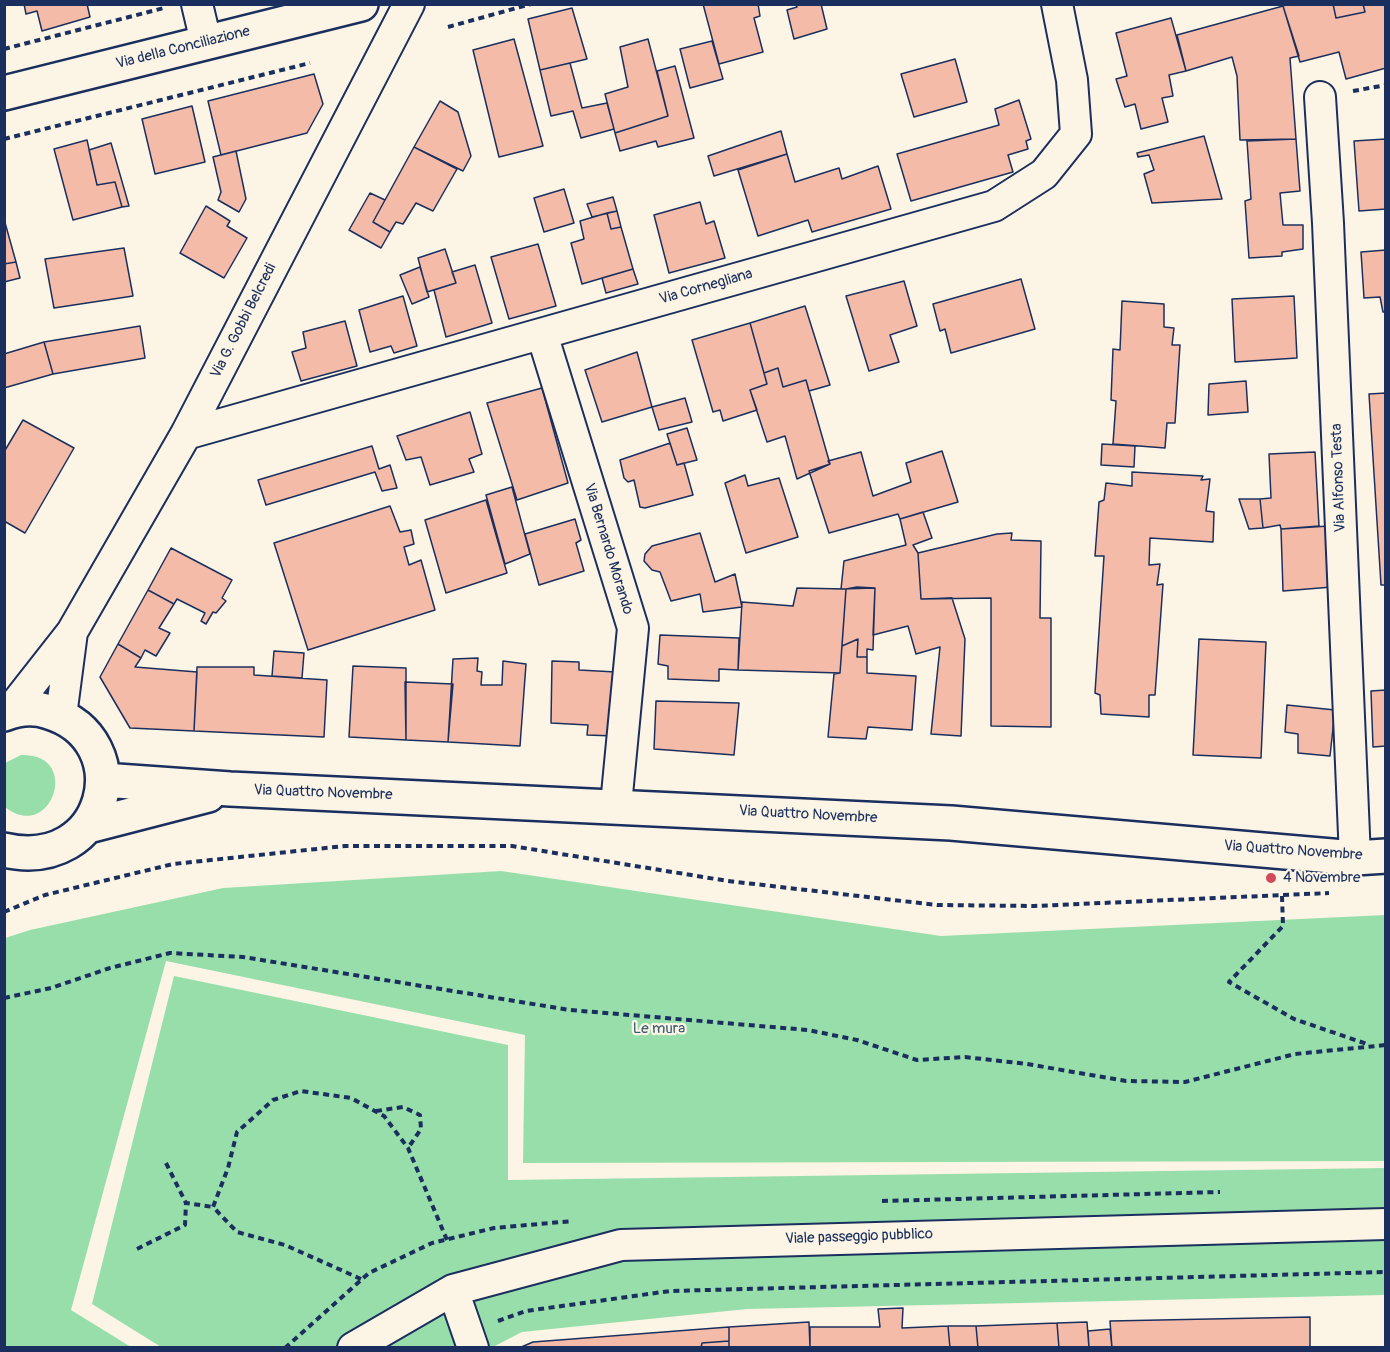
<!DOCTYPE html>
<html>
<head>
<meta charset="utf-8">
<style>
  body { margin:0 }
  #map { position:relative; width:1390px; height:1352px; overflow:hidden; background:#fcf5e5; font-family:Pangolin,sans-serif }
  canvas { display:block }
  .frame { position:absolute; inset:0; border:6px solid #1b2f5e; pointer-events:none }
</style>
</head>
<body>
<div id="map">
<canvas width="1390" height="1352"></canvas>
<div class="frame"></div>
</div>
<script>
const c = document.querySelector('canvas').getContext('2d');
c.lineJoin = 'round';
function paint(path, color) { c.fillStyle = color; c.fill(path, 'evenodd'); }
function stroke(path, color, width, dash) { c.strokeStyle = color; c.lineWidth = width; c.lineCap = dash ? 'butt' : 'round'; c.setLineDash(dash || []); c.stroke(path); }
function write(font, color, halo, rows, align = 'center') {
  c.font = font + ' Pangolin,sans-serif'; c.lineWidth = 4.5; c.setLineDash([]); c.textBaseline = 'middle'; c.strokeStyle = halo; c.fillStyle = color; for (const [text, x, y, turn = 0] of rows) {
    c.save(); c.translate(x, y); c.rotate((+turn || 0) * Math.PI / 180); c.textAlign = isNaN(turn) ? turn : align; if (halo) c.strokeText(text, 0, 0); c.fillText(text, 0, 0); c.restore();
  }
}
paint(new Path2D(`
  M 21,755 C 83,753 51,844 5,807 L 5,763 Z
  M 501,871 L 941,936 L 1385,915 L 1385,1161 L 523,1163 L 525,1035 L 166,961 L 71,1310 L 131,1347 L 5,1347 L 5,938 L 30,930 L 223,888 Z
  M 174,976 L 508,1045 L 508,1180 L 1385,1168 L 1385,1295 L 747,1309 L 522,1332 L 491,1348 L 161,1347 L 92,1304 Z`), '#98deab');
const building = new Path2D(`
  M 24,4 L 87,4 L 90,17 L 42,31 L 37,11 L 26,14 Z
  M 703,4 L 758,4 L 760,16 L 754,18 L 763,52 L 719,64 Z
  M 796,4 L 821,4 L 827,29 L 794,39 L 787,10 L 797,7 Z
  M 1289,4 L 1333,4 L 1336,18 L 1365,12 L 1363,4 L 1386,4 L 1386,68 L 1346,79 L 1339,52 L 1300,62 L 1283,6 Z
  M 1333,4 L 1363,4 L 1365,12 L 1336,18 Z
  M 1283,6 L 1299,56 L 1290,58 L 1296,139 L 1240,140 L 1237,76 L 1232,57 L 1186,71 L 1177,35 Z
  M 572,8 L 587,59 L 540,70 L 528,19 Z
  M 1171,18 L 1186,71 L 1169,75 L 1173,96 L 1162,98 L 1168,122 L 1141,129 L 1135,104 L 1125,107 L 1116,79 L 1127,76 L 1116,33 Z
  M 514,39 L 543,146 L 499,157 L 473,50 Z
  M 648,39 L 668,116 L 615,133 L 605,94 L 628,87 L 620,47 Z
  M 712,41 L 723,79 L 690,88 L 680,49 Z
  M 955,59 L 967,102 L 914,117 L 901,74 Z
  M 570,63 L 582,108 L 607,103 L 614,129 L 581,138 L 573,111 L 551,116 L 540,70 Z
  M 675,66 L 694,138 L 658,147 L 656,141 L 620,151 L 615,133 L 668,116 L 657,71 Z
  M 314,74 L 323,104 L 307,133 L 221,155 L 208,101 Z
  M 1019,100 L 1031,139 L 1026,141 L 1028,149 L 1008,155 L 1013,172 L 911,201 L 897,154 L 999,125 L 995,109 Z
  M 440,101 L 458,112 L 471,156 L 463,171 L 414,147 Z
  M 192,106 L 205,162 L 155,174 L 142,119 Z
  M 781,131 L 787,154 L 714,176 L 708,156 Z
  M 1204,136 L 1222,199 L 1152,203 L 1144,174 L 1154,170 L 1149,155 L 1138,157 L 1137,153 Z
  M 1296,139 L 1300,191 L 1280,193 L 1283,225 L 1303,225 L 1303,249 L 1282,252 L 1282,256 L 1249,258 L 1245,201 L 1251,199 L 1247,141 Z
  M 1386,139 L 1386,209 L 1359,211 L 1354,141 Z
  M 87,140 L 97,185 L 115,182 L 122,207 L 73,220 L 54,149 Z
  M 111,143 L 129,206 L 122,207 L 115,182 L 97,185 L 89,150 Z
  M 414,147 L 457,169 L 433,211 L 416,203 L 403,224 L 396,222 L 390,232 L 373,222 Z
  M 236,151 L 246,199 L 239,212 L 218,200 L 221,192 L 213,157 Z
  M 787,154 L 795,182 L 839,168 L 842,179 L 878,166 L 891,209 L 812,232 L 808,220 L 758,236 L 738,170 Z
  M 564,189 L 574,223 L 544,232 L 534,198 Z
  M 370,193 L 385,200 L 373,222 L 390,232 L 381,248 L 349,230 Z
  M 613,197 L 617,211 L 592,217 L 587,204 Z
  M 700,202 L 706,224 L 714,221 L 725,258 L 669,273 L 654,215 Z
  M 206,206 L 230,221 L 227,226 L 247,238 L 224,278 L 180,253 Z
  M 617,211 L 621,227 L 611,229 L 607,213 Z
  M 607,213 L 611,229 L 621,227 L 633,269 L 582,284 L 571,243 L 584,239 L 580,221 Z
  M 4,219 L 16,262 L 4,264 Z
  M 538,244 L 556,306 L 509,319 L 491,257 Z
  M 124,248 L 133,296 L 54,308 L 45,259 Z
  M 445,249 L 456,283 L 427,292 L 418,258 Z
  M 1386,250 L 1386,312 L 1383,312 L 1380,297 L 1364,298 L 1361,252 Z
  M 16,262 L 20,278 L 4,282 L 4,264 Z
  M 475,265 L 492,323 L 446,337 L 434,290 L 456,283 L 452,272 Z
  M 420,267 L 429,297 L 412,304 L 400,275 Z
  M 633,269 L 638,284 L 606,293 L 602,278 Z
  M 1021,279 L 1035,329 L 951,353 L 945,329 L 940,331 L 933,304 Z
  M 904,281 L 917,326 L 890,335 L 899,362 L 869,371 L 846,296 Z
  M 403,296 L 417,346 L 394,353 L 391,346 L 370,352 L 359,310 Z
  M 1294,296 L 1297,358 L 1235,362 L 1232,299 Z
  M 1122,301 L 1164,304 L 1164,327 L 1174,328 L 1172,345 L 1180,345 L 1175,423 L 1167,423 L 1165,448 L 1113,444 L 1116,401 L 1111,400 L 1113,349 L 1120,350 Z
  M 805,306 L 830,385 L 809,391 L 806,380 L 783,387 L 778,368 L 764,373 L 750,323 Z
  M 345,321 L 357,366 L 301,381 L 292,352 L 306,348 L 303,332 Z
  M 750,323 L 767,384 L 750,390 L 757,410 L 723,421 L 720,410 L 713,412 L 692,340 Z
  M 140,326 L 145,358 L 53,374 L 44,342 Z
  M 44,342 L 53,374 L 4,388 L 4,354 Z
  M 637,352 L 652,407 L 602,422 L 585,370 Z
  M 778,368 L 783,387 L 806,380 L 830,464 L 797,479 L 785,436 L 767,442 L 750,390 L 767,384 L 764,373 Z
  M 1246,381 L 1248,412 L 1208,415 L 1209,384 Z
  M 542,388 L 568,483 L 517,500 L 487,403 Z
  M 1386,393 L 1386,585 L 1381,585 L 1369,394 Z
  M 685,398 L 692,422 L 659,430 L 652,407 Z
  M 470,412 L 482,454 L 469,459 L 474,472 L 430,485 L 421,457 L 406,460 L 397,436 Z
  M 23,420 L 74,448 L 25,533 L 4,521 L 4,452 Z
  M 687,428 L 697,460 L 677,465 L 667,434 Z
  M 670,443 L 677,465 L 684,463 L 693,495 L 645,508 L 640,507 L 634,480 L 628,482 L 624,478 L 620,460 Z
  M 1102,444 L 1135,446 L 1134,467 L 1101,465 Z
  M 372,446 L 379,469 L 390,465 L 397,488 L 382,491 L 375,472 L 266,505 L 258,480 Z
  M 942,451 L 958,502 L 900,519 L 898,514 L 829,533 L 809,471 L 830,464 L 828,461 L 861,452 L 873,496 L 911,482 L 906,463 Z
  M 1315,452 L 1319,526 L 1281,529 L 1280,525 L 1263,528 L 1260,499 L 1271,498 L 1269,454 Z
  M 1132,472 L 1203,476 L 1201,480 L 1210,479 L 1206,511 L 1214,512 L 1213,542 L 1150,538 L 1149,565 L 1160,564 L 1157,585 L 1163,584 L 1155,695 L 1149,695 L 1149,717 L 1101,714 L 1100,695 L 1095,693 L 1104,556 L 1095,556 L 1099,502 L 1104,500 L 1106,483 L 1132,486 Z
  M 745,475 L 748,486 L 779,478 L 798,537 L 746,553 L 725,483 Z
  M 512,487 L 530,554 L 505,564 L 486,495 Z
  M 1239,499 L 1260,499 L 1263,528 L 1249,529 Z
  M 486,500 L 507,573 L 446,593 L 425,520 Z
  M 390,506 L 400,532 L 411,530 L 414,544 L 404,547 L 409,565 L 421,560 L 435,610 L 308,650 L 274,543 Z
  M 923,512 L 932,538 L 913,545 L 918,553 L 921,599 L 952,598 L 965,639 L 961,736 L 931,734 L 940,647 L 916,654 L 908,626 L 873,635 L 875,588 L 841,589 L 844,561 L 906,545 L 900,519 Z
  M 575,519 L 581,540 L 576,543 L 584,571 L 539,585 L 525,534 Z
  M 1329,526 L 1332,587 L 1283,591 L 1281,529 Z
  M 700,533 L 715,582 L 735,574 L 742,607 L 703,612 L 700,594 L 671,601 L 660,572 L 652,570 L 644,561 L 645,554 L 652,546 Z
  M 1012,533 L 1011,540 L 1041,541 L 1040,618 L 1051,618 L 1051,727 L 991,726 L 991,598 L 921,599 L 918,553 L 997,534 Z
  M 171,548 L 232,580 L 222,598 L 226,601 L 216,613 L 213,612 L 206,624 L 201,621 L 205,613 L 177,599 L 174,604 L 148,590 Z
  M 857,587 L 875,588 L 873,650 L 867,649 L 867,657 L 857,657 L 858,639 L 842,646 L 846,589 Z
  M 797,588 L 846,589 L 840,673 L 738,670 L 742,602 L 793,606 Z
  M 148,590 L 174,604 L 159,628 L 170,633 L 156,656 L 145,650 L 141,658 L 118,644 Z
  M 660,635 L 739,638 L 738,670 L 719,669 L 719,681 L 668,679 L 668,666 L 658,664 Z
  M 858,639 L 857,657 L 867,657 L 867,673 L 916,676 L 912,730 L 868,727 L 866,739 L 828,737 L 834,674 L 840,673 L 842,646 Z
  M 1199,639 L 1266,642 L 1261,758 L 1193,755 Z
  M 118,644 L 141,658 L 135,667 L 197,672 L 194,731 L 130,728 L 100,677 Z
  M 274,651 L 304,653 L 302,678 L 272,676 Z
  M 478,658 L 477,671 L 482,672 L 481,685 L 502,685 L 503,661 L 526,664 L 520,746 L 448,742 L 453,659 Z
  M 552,661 L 579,662 L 579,670 L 616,672 L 614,736 L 587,735 L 588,725 L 551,723 Z
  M 353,666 L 406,668 L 406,740 L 349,737 Z
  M 197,667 L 254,667 L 254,675 L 327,680 L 324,737 L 194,731 Z
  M 405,682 L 453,684 L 448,742 L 406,740 Z
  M 1386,690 L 1386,746 L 1373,747 L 1371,691 Z
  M 656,701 L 739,703 L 734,755 L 654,749 Z
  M 1287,705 L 1335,710 L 1330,756 L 1298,753 L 1298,734 L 1285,732 Z
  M 903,1308 L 902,1328 L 948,1326 L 950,1348 L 810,1348 L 810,1327 L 880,1327 L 878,1309 Z
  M 1310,1317 L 1310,1348 L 1112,1348 L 1110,1321 Z
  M 809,1322 L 810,1348 L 729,1348 L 729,1327 Z
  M 1087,1322 L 1089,1348 L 1059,1348 L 1057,1323 Z
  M 1057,1323 L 1059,1348 L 978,1348 L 976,1326 Z
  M 948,1326 L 976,1326 L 978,1348 L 950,1348 Z
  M 729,1327 L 729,1341 L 702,1343 L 701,1348 L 519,1348 L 533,1342 Z
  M 1110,1329 L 1112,1348 L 1089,1348 L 1088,1331 Z
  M 729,1341 L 729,1348 L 701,1348 L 702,1343 Z`);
paint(building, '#f4bca8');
stroke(building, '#1b2f5e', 1.5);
const street = new Path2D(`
  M 197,4 L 206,42
  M 1320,97 L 1328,223 L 1355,858
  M 542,334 L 633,628 L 616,805
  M 186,434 L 994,206 L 1044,174 L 1076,134 L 1072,80 L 1057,4
  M 10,711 L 72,632 L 186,434 L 409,4
  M 61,716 L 72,632
  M 453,1290 L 473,1348
  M 353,1348 L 453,1290 L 621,1245 L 1386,1224`);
const secondary = new Path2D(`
  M 4,93 L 361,4
  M 4,714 C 19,708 35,707 49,712 C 140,740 108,874 4,850
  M 103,780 L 230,789 L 951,823 L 1355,858 L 1386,856
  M 88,826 L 208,795`);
stroke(street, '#1b2f5e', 34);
stroke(secondary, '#1b2f5e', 38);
stroke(new Path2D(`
  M 448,27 L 531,4
  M 4,49 L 164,8
  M 1353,91 L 1386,85
  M 4,139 L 310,63
  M 1282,896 L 1283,926 L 1229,982 L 1294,1019 L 1367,1044
  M 4,912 L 45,895 L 173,864 L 345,846 L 512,846 L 728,881 L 937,905 L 1034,906 L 1329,893
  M 4,998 L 51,988 L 110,968 L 170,953 L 243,957 L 570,1010 L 808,1030 L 857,1040 L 917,1060 L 965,1057 L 1027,1064 L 1126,1081 L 1185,1082 L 1295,1054 L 1386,1045
  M 376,1111 L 403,1107 L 420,1115 L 421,1129 L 408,1148
  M 166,1163 L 186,1203
  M 882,1201 L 1220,1192
  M 137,1249 L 185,1225 L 186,1203 L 213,1207
  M 361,1279 L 285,1245 L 237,1232 L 213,1207 L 228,1168 L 237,1132 L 273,1100 L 301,1091 L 351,1098 L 384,1116 L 408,1148 L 447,1240
  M 498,1321 L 526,1311 L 670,1291 L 1386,1272
  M 285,1348 L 369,1273 L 432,1243 L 494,1228 L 573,1221`), '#1b2f5e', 4, [6, 4.5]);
stroke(street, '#fcf5e5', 30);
stroke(secondary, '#fcf5e5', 33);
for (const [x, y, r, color] of [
  [1271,878,6,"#d1495b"]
]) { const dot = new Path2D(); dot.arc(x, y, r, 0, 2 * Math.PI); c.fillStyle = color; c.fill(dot); stroke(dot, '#fcf5e5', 2); }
write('15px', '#1b2f5e', '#fcf5e5', [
  ["Via della Conciliazione",183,48,-14],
  ["Via Cornegliana",706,287,-16],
  ["Via G. Gobbi Belcredi",244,321,-63],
  ["Via Alfonso Testa",1339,478,-92],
  ["Via Bernardo Morando",608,549,73],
  ["Via Quattro Novembre",323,793,2],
  ["Via Quattro Novembre",808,815,3],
  ["Via Quattro Novembre",1293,851,4],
  ["Viale passeggio pubblico",859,1237,-2]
]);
write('15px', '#1b2f5e', '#fcf5e5', [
  ["4 Novembre",1283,878]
], 'left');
write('15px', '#3a5b71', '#fcf5e5', [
  ["Le mura",659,1029]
]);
</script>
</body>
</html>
